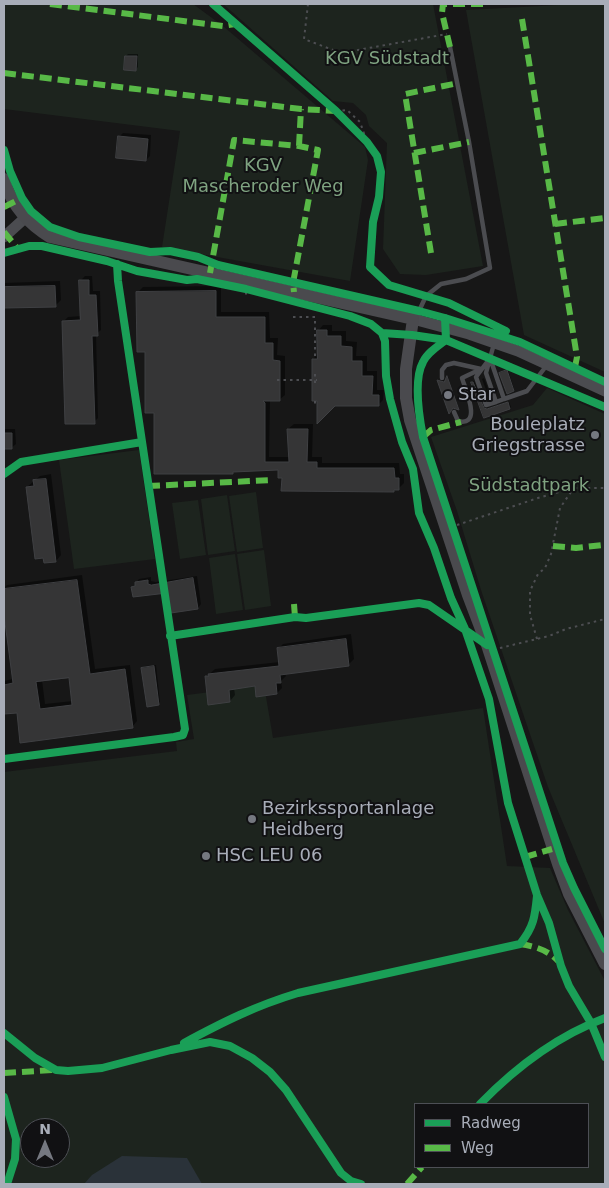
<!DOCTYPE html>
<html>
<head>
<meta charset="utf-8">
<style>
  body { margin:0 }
  #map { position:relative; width:609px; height:1188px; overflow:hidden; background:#171717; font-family:"DejaVu Sans",sans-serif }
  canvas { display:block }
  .frame { position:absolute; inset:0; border:5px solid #a8adb8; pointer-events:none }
  .legend { position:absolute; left:414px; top:1103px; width:175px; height:65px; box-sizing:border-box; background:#111113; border:1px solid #4d4f55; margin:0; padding:6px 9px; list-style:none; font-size:15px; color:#a8adb8 }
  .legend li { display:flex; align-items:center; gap:10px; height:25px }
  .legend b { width:25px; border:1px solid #4d4f55 }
  .north { position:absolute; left:20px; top:1118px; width:50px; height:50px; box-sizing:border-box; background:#111113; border:1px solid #4d4f55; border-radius:50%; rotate:0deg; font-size:14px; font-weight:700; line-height:20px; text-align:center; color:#a8adb8 }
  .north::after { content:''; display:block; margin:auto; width:18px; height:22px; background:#757880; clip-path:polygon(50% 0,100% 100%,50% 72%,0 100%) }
</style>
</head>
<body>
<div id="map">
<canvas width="609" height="1188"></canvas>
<div class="frame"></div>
<ul class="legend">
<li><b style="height:6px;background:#1a9f57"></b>Radweg</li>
<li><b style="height:6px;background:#58b947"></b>Weg</li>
</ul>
<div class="north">N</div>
</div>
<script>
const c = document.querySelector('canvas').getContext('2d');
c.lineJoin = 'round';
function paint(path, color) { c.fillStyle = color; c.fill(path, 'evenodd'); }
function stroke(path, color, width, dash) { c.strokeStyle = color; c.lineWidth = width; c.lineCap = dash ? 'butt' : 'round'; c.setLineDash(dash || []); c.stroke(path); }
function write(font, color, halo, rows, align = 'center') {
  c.font = font + ' "DejaVu Sans",sans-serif'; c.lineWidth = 4; c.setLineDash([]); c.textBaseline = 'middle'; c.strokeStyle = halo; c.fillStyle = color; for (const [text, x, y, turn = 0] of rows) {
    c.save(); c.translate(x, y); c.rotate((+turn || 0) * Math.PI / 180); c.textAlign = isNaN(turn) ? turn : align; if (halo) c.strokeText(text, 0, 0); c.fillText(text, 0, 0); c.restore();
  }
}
paint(new Path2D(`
  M 4,4 L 193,4 L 223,26 L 365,147 L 368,160 L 350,281 L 162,247 L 180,131 L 4,109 Z
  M 223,4 L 433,4 L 483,266 L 426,275 L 400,274 L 383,249 L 387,143 L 369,126 L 366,115 L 353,103 L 333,101 Z
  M 579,4 L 605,4 L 605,372 L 524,335 L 466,10 Z
  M 547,388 L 605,414 L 605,924 L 548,787 L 481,590 L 457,511 L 431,437 L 533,405 Z
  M 139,450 L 155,559 L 74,569 L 59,460 Z
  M 256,492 L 263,548 L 237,552 L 229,496 Z
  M 227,495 L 235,551 L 208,555 L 201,499 Z
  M 198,500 L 206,555 L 180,559 L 172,503 Z
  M 264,550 L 271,606 L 245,610 L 237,554 Z
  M 235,554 L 243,610 L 216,614 L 209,558 Z
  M 264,685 L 273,738 L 483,708 L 507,866 L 550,868 L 568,910 L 605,981 L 605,1184 L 4,1184 L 4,772 L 177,751 L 176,742 L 194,739 L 187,695 ZM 415,1104 L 588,1104 L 588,1167 L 415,1167 ZM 30,1128 L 60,1128 L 60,1158 L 30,1158 Z`), '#1d241e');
paint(new Path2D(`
  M 122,1156 L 187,1158 L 202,1184 L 84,1184 L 92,1175 Z`), '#2a3239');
paint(new Path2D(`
  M 128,54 L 138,54 L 138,67 L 135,70 L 126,56 Z
  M 123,133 L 151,135 L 150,156 L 146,160 L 119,137 Z
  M 85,276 L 92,276 L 93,291 L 100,291 L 101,330 L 96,334 L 98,418 L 94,422 L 64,321 L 68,317 L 82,316 L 80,281 Z
  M 60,281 L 61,300 L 55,306 L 4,307 L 4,283 Z
  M 221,286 L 221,312 L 269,312 L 270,338 L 278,338 L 277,355 L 285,356 L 285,395 L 279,400 L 270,400 L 269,457 L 290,457 L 288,429 L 294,424 L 313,424 L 312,457 L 322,457 L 322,463 L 399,463 L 400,474 L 404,474 L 404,483 L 398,489 L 394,491 L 283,477 L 279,469 L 236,470 L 233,473 L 155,411 L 138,292 L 143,287 Z
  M 323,325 L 332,325 L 332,331 L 346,331 L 346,341 L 357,342 L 356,356 L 367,356 L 367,371 L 377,371 L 377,390 L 384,390 L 383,400 L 378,405 L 318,400 L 313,359 L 318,354 L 318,331 Z
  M 508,370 L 514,389 L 507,392 L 502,372 Z
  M 448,377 L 459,409 L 453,407 L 450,412 L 438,380 L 445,381 Z
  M 484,378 L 491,397 L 489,398 L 482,379 Z
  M 474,381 L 485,408 L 489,408 L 509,402 L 511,407 L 484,416 L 473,383 Z
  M 4,429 L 15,429 L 16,444 L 11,448 L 4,448 Z
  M 51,474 L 61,555 L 56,561 L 27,487 L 40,476 Z
  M 82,575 L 95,669 L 130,665 L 137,721 L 132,727 L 18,711 L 4,713 L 4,681 L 13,679 L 4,605 L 4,588 L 7,585 ZM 70,677 L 73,701 L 45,704 L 42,680 Z
  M 197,576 L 201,604 L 198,608 L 168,591 L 133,587 L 139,579 L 151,577 L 151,581 L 156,582 Z
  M 351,634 L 354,659 L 349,664 L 285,673 L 286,676 L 281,681 L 282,688 L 277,693 L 256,685 L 234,688 L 235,695 L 230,701 L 206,677 L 215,669 L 280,662 L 278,649 L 283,644 Z
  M 156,665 L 160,702 L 158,704 L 143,668 L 145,666 Z`), '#0007');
const building = new Path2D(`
  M 125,56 L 137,56 L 136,71 L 124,70 Z
  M 118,136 L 148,139 L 146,161 L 116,158 Z
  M 79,280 L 89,280 L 89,295 L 96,295 L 98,336 L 92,336 L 95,424 L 65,424 L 62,321 L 80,320 Z
  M 55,286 L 56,307 L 4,308 L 4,287 Z
  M 216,291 L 216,317 L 265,317 L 265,343 L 273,343 L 273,360 L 280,361 L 280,401 L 263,401 L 265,403 L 265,462 L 289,462 L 287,429 L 308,429 L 307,462 L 317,462 L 317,468 L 394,468 L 395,478 L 399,478 L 399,490 L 394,490 L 394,492 L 281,491 L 282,478 L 278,478 L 278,470 L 233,472 L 233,474 L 154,474 L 154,413 L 145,413 L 145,352 L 137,352 L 136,292 Z
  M 317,330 L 327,330 L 327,336 L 341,336 L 341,346 L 352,347 L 352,361 L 362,361 L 362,376 L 373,376 L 372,395 L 379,395 L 379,406 L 335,406 L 317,424 L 317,401 L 312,401 L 312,359 L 317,359 Z
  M 507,370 L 514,391 L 507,394 L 499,373 Z
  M 447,376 L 459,410 L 453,408 L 449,414 L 437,380 L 444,382 Z
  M 471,382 L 473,382 L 484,408 L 487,409 L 508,402 L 510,409 L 484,418 Z
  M 4,433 L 12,433 L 12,449 L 4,449 Z
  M 46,479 L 56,562 L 44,563 L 43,558 L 35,559 L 26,487 L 34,486 L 33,480 Z
  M 193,578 L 198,609 L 171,613 L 167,593 L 133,597 L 131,587 L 135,586 L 135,582 L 148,580 L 148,584 L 151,585 Z
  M 77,580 L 90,674 L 125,669 L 133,728 L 20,743 L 17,713 L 4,714 L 4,685 L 13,683 L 4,615 L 4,589 ZM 69,678 L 72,705 L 40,709 L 36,682 Z
  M 346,639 L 349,666 L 280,675 L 281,683 L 276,683 L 277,694 L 256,697 L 255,686 L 229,690 L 230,702 L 208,705 L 205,676 L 209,676 L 208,674 L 279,666 L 277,648 Z
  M 154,666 L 159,705 L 147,707 L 141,668 Z`);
paint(building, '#353536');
stroke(building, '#3f4043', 1);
stroke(new Path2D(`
  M 308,4 L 304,39 L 341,53 L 447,34
  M 437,4 L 443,4
  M 336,111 L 347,110 L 360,122 L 367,142
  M 246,292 L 246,298
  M 293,317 L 315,317 L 315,358
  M 315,374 L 315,385
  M 277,380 L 317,380
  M 315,401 L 315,407
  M 457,525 L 538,498 L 573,488 L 605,488
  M 537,639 L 530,615 L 530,591 L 538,574 L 545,568 L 551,554 L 560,508 L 573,489
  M 500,648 L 549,636 L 566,629 L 605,619`), '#4d4e52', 2, [2.5, 4]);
stroke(new Path2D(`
  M 418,318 L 419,311 L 426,296 L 441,284 L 466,279 L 490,268 L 469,142 L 450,47
  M 494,344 L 490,358 L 504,399 L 527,391 L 547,365
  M 442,378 L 442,370 L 446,365 L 454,363 L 481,369 L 462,378 C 465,389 483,427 458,421 L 454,412
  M 496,402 L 486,405 L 476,377 L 490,358 L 486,373 L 496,402 L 504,399`), '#4b4c50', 4.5);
stroke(new Path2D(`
  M 4,237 L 25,218
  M 413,319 L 469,334 L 518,351 L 605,391`), '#4b4c50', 11);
stroke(new Path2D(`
  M 4,179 C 11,205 27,223 50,237 L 413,319 L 406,369 L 406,398 L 410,420 L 468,595 L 487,645 L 558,864 L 569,894 L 605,964`), '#4a4a4e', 12);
stroke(new Path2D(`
  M 50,4 L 223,26 L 235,24
  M 522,19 L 577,357 L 575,367
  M 450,47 L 442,13 L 443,4 L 486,4
  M 4,73 L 301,109 L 336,111
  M 299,146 L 301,109
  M 414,153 L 469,142
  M 4,207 L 22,198
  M 555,224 L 605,218
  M 4,232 L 18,249
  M 431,253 L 405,94 L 458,83
  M 210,273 L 234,140 L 299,146 L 318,150 L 293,283 L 294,292
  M 423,437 L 431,430 L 461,422
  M 148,486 L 272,480
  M 553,546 L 576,548 L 603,545
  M 294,604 L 295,617
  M 525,857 L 552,849
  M 520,944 C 534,946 548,950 558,961
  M 4,1073 L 54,1070
  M 407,1184 L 422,1167`), '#58b947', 6, [12, 6]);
stroke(new Path2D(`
  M 213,4 L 336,111 L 367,142 L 377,156 L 381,172 L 379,197 L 373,222 L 370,267 L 389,285 L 449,303 L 506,331
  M 4,150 L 10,171 L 22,198 L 31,211 L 50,227 L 79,237 L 150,252 L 170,251 L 198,257 L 218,265 L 419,311 L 445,318 L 520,342 L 605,382
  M 4,253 L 29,246 L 42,246 L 107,261 L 137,271 L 187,280 L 197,279 L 246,289 L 350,316 L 371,324 L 382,333 L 412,335 L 446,340 L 605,407
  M 445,318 L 446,340 C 438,346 427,353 423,362 C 413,380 419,416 423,437 L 563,863 L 574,888 L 605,949
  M 382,333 L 385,341 L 386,376 L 390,399 L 402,442 L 413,469 L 419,513 L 434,548 L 451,598 L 465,629 L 489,699 L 508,803 L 537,895 L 549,923 L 561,966 L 569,986 L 591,1023 L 605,1057
  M 4,474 L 21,462 L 142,442
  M 170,636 L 295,617 L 306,618 L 419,603 L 429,605 L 487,645
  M 4,759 L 174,737 L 183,735 L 185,729 L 118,281 L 117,264
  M 4,1033 L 35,1058 L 56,1070 L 68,1071 L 102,1068 L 171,1050 L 210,1042 L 230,1046 L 252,1058 L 270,1072 L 286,1090 L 341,1173 L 351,1181 L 361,1184
  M 184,1043 C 223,1022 255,1006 298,993 L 520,944 C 534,927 535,916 537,896
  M 4,1097 L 16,1139 L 15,1159 L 7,1184
  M 480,1104 C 516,1067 557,1036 605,1018`), '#1a9f57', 8);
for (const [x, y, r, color] of [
  [448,395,5,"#757880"],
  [595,435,5,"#757880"],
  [252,819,5,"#757880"],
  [206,856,5,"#757880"]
]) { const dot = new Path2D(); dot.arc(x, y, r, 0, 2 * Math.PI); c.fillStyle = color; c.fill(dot); stroke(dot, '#111113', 2); }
write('18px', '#7fa381', '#111113', [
  ["KGV Südstadt",387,59],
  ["KGV",263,166],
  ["Mascheroder Weg",263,187],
  ["Südstadtpark",529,486]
]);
write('18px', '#a8adb8', '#111113', [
  ["Star",458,395],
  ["Bouleplatz",585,425,"right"],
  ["Griegstrasse",585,446,"right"],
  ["Bezirkssportanlage",262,809],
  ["Heidberg",262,830],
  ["HSC LEU 06",216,856]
], 'left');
</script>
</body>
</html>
